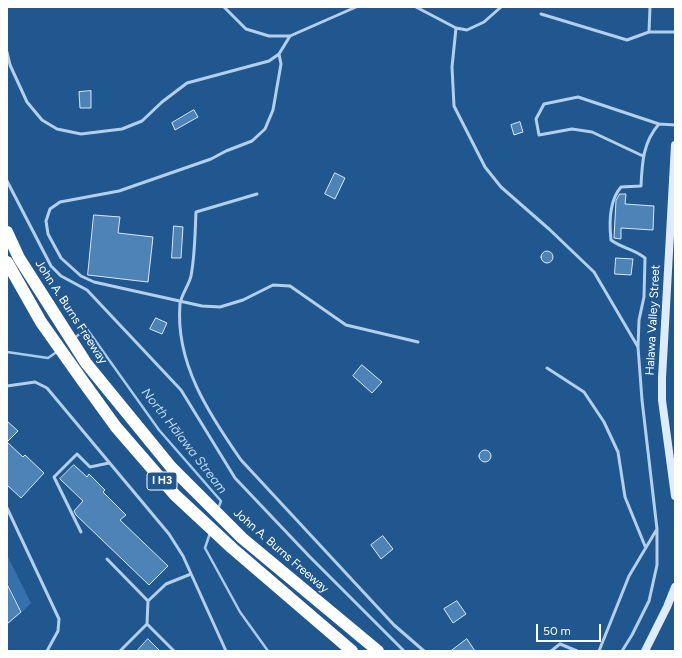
<!DOCTYPE html>
<html>
<head>
<meta charset="utf-8">
<style>
  body { margin:0 }
  #map { position:relative; width:682px; height:658px; overflow:hidden; background:#21578f; font-family:Figtree,sans-serif }
  canvas { display:block }
  .frame { position:absolute; inset:0; border:8px solid #fff; pointer-events:none }
  .scale { position:absolute; left:536px; top:624px; width:65px; height:18px; box-sizing:border-box; border:2px solid #fff; border-top:0; padding-left:5px; font-size:12px; line-height:14px; white-space:nowrap; color:#fff; -webkit-text-stroke:3px #21578f; paint-order:stroke }
</style>
</head>
<body>
<div id="map">
<canvas width="682" height="658"></canvas>
<div class="frame"></div>
<div class="scale">50 m</div>
</div>
<script>
const c = document.querySelector('canvas').getContext('2d');
c.lineJoin = 'round';
function paint(path, color) { c.fillStyle = color; c.fill(path, 'evenodd'); }
function stroke(path, color, width, dash) { c.strokeStyle = color; c.lineWidth = width; c.lineCap = dash ? 'butt' : 'round'; c.setLineDash(dash || []); c.stroke(path); }
function write(font, color, halo, rows, align = 'center') {
  c.font = font + ' Figtree,sans-serif'; c.lineWidth = 4; c.setLineDash([]); c.textBaseline = 'middle'; c.strokeStyle = halo; c.fillStyle = color; for (const [text, x, y, turn = 0] of rows) {
    c.save(); c.translate(x, y); c.rotate((+turn || 0) * Math.PI / 180); c.textAlign = isNaN(turn) ? turn : align; if (halo) c.strokeText(text, 0, 0); c.fillText(text, 0, 0); c.restore();
  }
}
paint(new Path2D(`
  M 7,555 L 31,603 L 22,612 L 7,581 Z`), '#3572ad');
stroke(new Path2D(`
  M 74,338 L 87,329 L 159,430 L 221,501 L 218,509
  M 7,352 L 48,358 L 58,351
  M 210,533 L 205,548 L 240,612 L 268,651`), '#a6cbed', 2.5);
const building = new Path2D(`
  M 91,91 L 91,108 L 80,108 L 79,92 Z
  M 194,110 L 198,117 L 175,130 L 172,123 Z
  M 520,122 L 523,132 L 514,135 L 511,125 Z
  M 335,173 L 345,178 L 335,199 L 325,194 Z
  M 620,194 L 626,194 L 625,204 L 654,206 L 653,230 L 621,228 L 621,239 L 614,238 L 616,201 Z
  M 94,215 L 120,217 L 118,233 L 153,237 L 148,282 L 88,275 Z
  M 174,226 L 183,227 L 181,258 L 172,258 Z
  M541 257a6 6 0 1 1 12 0a6 6 0 1 1-12 0Z
  M 616,258 L 633,259 L 631,275 L 615,274 Z
  M 156,318 L 167,323 L 162,334 L 150,329 Z
  M 362,365 L 382,382 L 372,393 L 353,376 Z
  M 7,421 L 18,431 L 7,442 Z
  M 7,442 L 23,457 L 25,455 L 44,473 L 21,498 L 7,485 Z
  M479 456a6 6 0 1 1 12 0a6 6 0 1 1-12 0Z
  M 74,465 L 87,477 L 89,474 L 105,490 L 103,492 L 126,515 L 120,520 L 168,566 L 149,585 L 76,515 L 74,511 L 83,501 L 60,479 Z
  M 383,536 L 393,549 L 381,559 L 371,545 Z
  M 7,584 L 21,612 L 7,624 Z
  M 457,601 L 466,614 L 453,623 L 444,609 Z
  M 148,639 L 160,651 L 137,651 Z
  M 467,639 L 475,651 L 451,651 Z`);
paint(building, '#4e83b8');
stroke(building, '#d7e8f9', 1);
stroke(new Path2D(`
  M 224,7 L 246,29 L 269,36 L 290,36 L 356,7
  M 416,7 L 456,28 L 452,67 L 454,106 L 485,167 L 501,187 L 549,229 L 594,272 L 638,347
  M 541,14 L 627,40 L 649,32 L 675,32
  M 456,28 L 467,30 L 484,22 L 501,7
  M 649,32 L 650,7
  M 7,52 L 10,65 L 27,102 L 42,120 L 57,129 L 81,134 L 122,129 L 142,121 L 162,102 L 187,83 L 269,61 L 279,54 L 290,36
  M 279,54 L 281,64 L 273,110 L 265,129 L 252,141 L 226,151 L 211,159 L 119,191 L 60,202 L 50,209 L 46,221 L 48,234 L 61,258 L 81,276 L 94,282 L 202,306 L 220,307 L 243,300 L 273,285 L 290,286 L 346,325 L 418,342
  M 643,156 L 592,132 L 572,129 L 539,135 L 536,119 L 544,104 L 578,97 L 659,124
  M 7,181 L 51,266 L 61,276 L 87,290 L 181,390 L 235,478 L 309,556 L 404,651
  M 257,194 L 196,212 C 195,233 195,255 191,276 C 189,285 181,295 180,304 C 175,363 209,414 241,460 L 394,625 L 424,651
  M 547,368 L 584,392 L 604,422 L 618,452 L 625,497 L 645,546
  M 7,386 L 35,382 L 47,388 L 169,534 L 183,556 L 226,651
  M 7,508 L 59,619 L 58,631 L 47,651
  M 81,532 L 54,477 L 77,454 L 90,467 L 109,463
  M 107,559 L 148,601 L 147,624 L 174,651
  M 148,601 L 166,584 L 191,574
  M 120,651 L 147,624
  M 551,651 L 560,644 L 577,651
  M 599,651 L 629,576 L 657,529
  M 622,651 L 632,635 L 649,601 L 657,565 L 657,529 L 642,400 L 638,347 L 639,320 L 644,297 L 645,258 C 633,248 623,249 611,240 C 609,222 609,201 621,187 L 641,186 C 642,163 643,142 659,124 L 675,125`), '#b2cfec', 3);
stroke(new Path2D(`
  M 675,145 L 662,378 L 662,400 L 675,496
  M 645,651 L 667,607 L 675,587`), '#deebf9', 8);
stroke(new Path2D(`
  M 7,232 L 19,258 L 86,363 L 171,467 L 242,538 L 378,651
  M 7,262 L 41,322 L 82,380 L 116,427 L 175,495 L 232,548 L 352,651`), '#fff', 12);
for (const [x, y, w] of [
  [162,481,30]
]) { const box = new Path2D(); box.roundRect(x - w / 2, y - 9, w, 18, 3); c.fillStyle = '#21578f'; c.fill(box); stroke(box, '#fff', 1); }
write('bold 11px', '#fff', null, [
  ["I H3",162,481]
]);
write('12px', '#fff', '#21578f', [
  ["John A. Burns Freeway",71,312,57],
  ["Halawa Valley Street",653,320,-87],
  ["John A. Burns Freeway",281,551,41]
]);
write('italic 13px', '#bed9f3', '#21578f', [
  ["North Hālawa Stream",184,441,52]
]);
</script>
</body>
</html>
